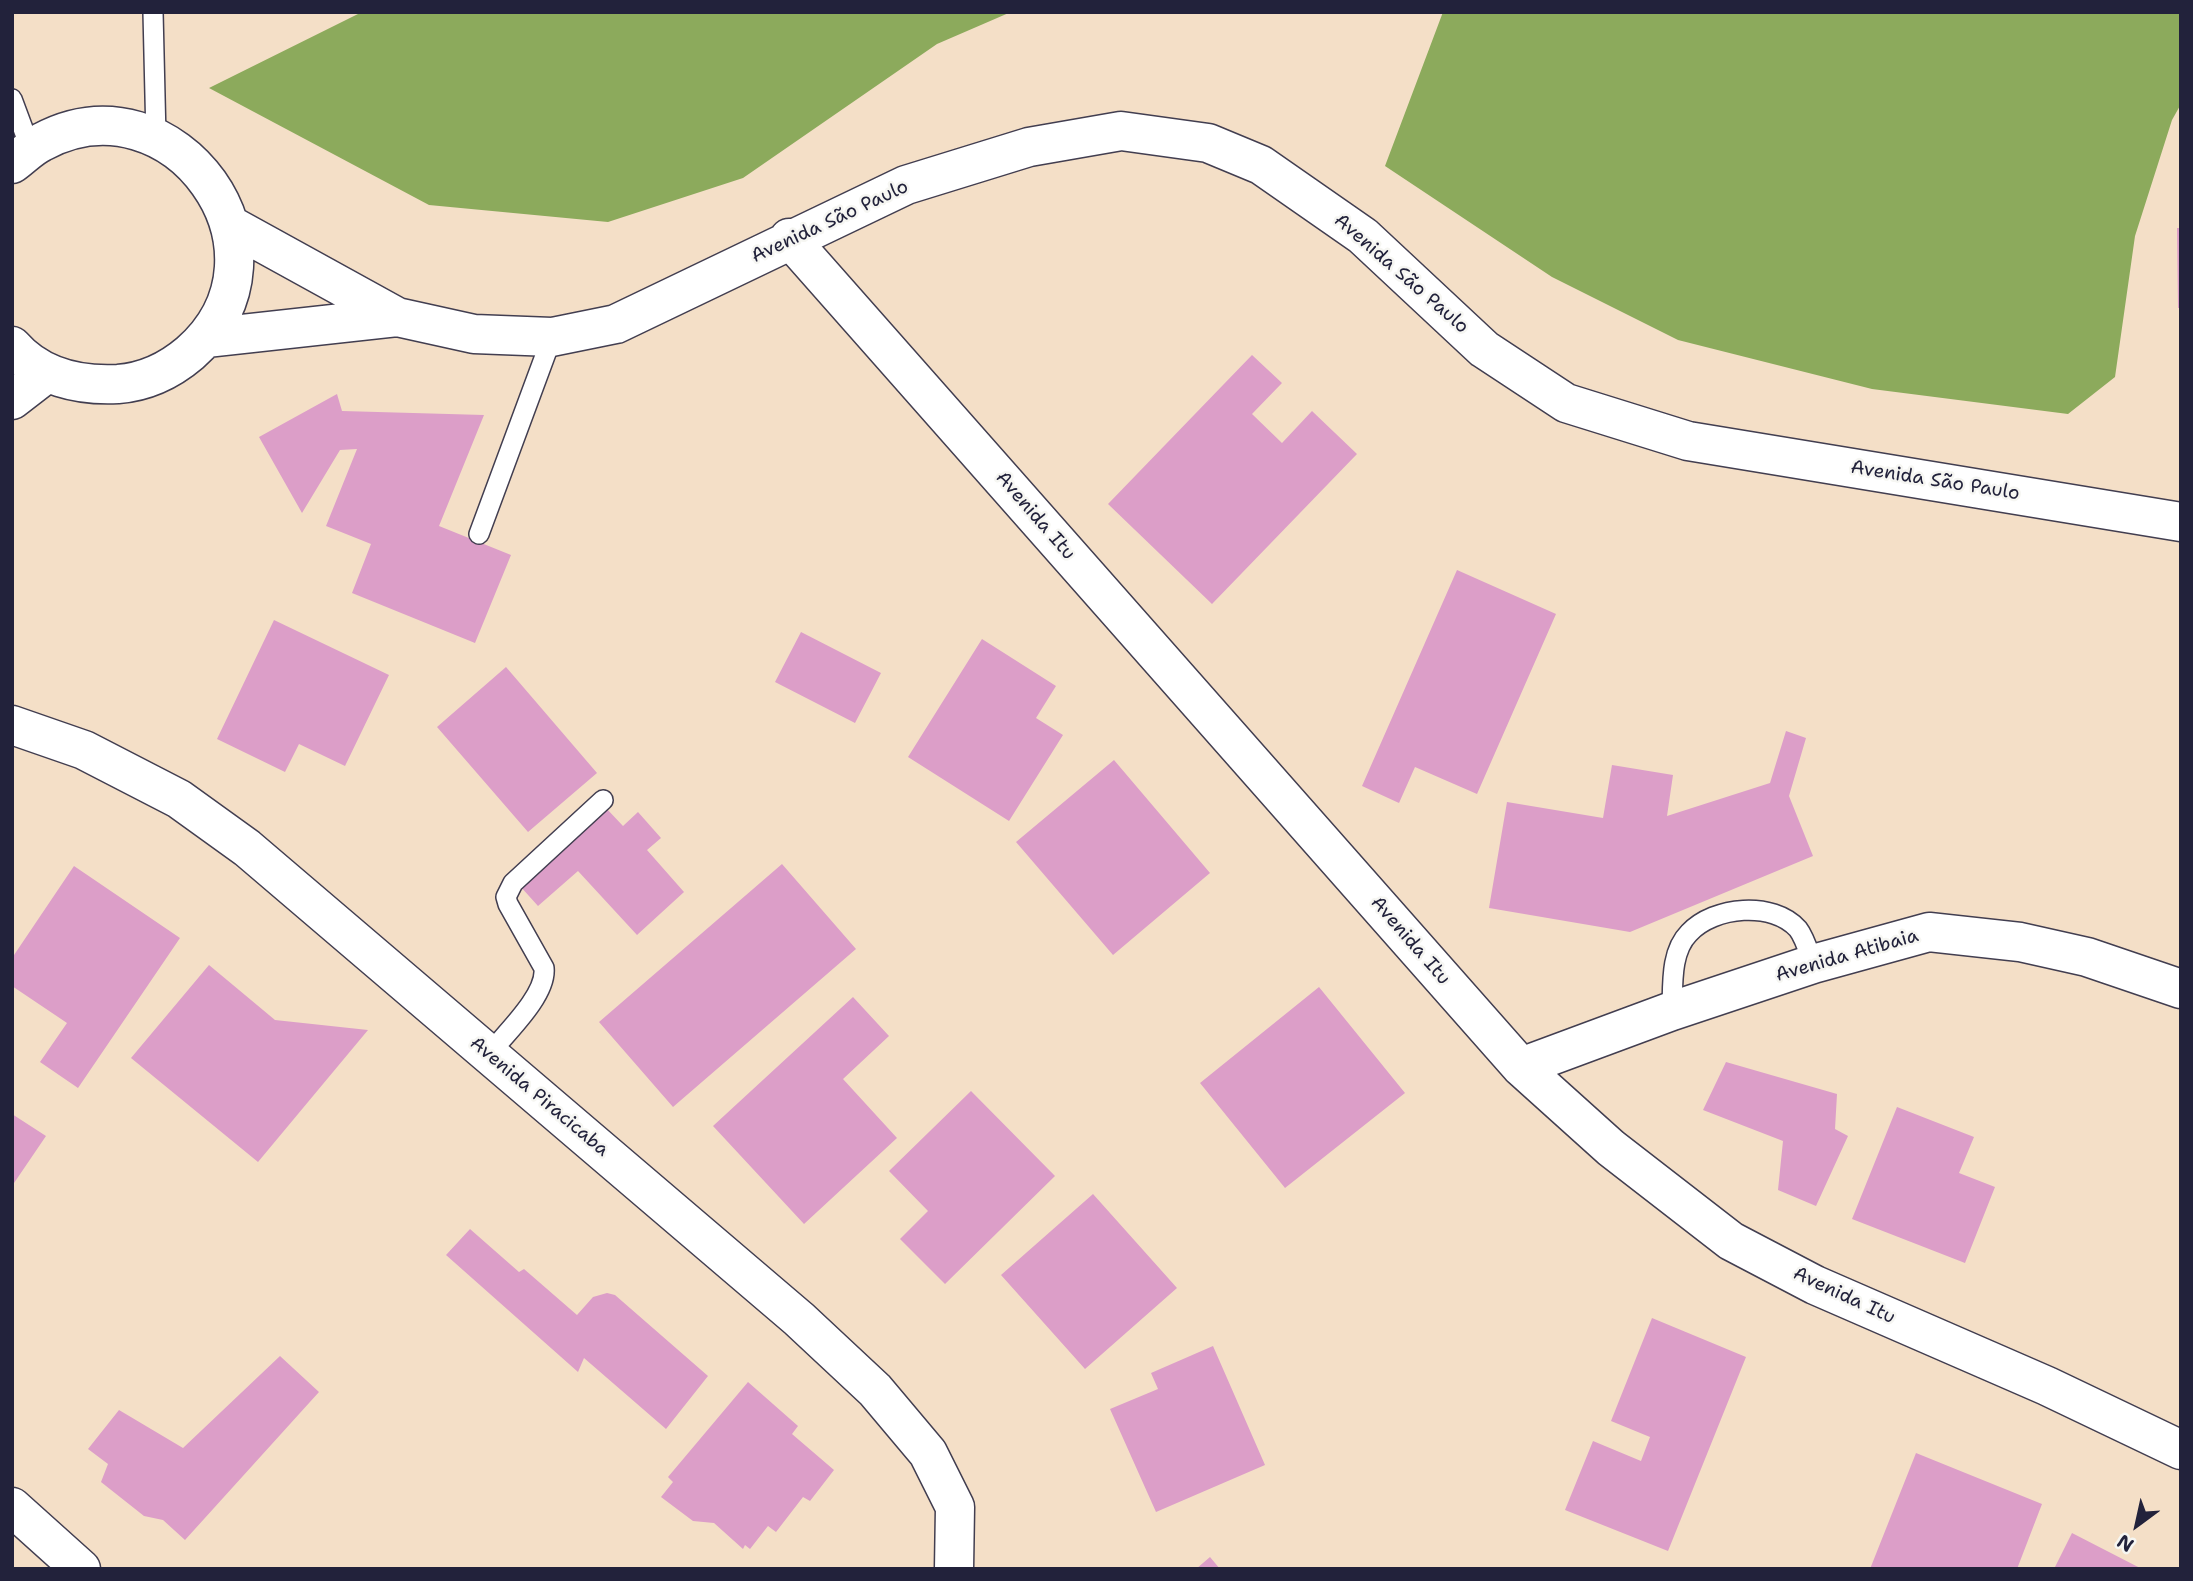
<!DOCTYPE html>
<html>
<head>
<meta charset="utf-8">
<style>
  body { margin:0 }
  #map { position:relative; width:2193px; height:1581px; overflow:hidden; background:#f4dfc7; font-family:"Shantell Sans",sans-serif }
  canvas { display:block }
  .frame { position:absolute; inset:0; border:14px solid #22223b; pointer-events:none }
  .north { position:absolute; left:2102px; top:1490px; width:70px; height:70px; -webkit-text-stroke:5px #f6f6f2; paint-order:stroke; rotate:213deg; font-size:19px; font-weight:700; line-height:28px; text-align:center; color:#22223b }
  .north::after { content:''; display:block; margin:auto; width:24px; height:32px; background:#22223b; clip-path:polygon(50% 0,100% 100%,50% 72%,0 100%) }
</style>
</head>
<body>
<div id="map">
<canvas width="2193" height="1581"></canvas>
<div class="frame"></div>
<div class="north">N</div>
</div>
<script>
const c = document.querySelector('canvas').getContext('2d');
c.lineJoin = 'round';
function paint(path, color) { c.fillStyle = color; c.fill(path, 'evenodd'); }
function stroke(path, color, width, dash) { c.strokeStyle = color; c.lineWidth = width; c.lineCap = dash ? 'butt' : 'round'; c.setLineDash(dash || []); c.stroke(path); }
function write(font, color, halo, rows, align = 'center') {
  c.font = font + ' "Shantell Sans",sans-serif'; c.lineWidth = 5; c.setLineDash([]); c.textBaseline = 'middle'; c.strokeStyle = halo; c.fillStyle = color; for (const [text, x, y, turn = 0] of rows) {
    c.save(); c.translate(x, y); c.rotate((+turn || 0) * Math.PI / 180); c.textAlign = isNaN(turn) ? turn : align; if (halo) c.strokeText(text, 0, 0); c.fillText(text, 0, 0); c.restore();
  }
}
paint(new Path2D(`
  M 362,12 L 1011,12 L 937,44 L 743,178 L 608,222 L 429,205 L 209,88 Z
  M 1443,12 L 2181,12 L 2181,104 L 2172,120 L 2135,236 L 2115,377 L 2068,414 L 1872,389 L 1678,340 L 1552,277 L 1385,166 Z`), '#8caa5c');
paint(new Path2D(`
  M 2177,228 L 2181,228 L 2181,308 L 2178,308 Z
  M 1252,355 L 1282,383 L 1252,414 L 1282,443 L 1312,411 L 1357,454 L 1212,604 L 1108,504 Z
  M 337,394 L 342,411 L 484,415 L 439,526 L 511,555 L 475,643 L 352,593 L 371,544 L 326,526 L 357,449 L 340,450 L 302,513 L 259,437 Z
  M 1457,570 L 1556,614 L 1477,794 L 1415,767 L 1399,803 L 1362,786 Z
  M 274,620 L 389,675 L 345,766 L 299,744 L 285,772 L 217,739 Z
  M 801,632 L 881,673 L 855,723 L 775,682 Z
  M 982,639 L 1056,686 L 1036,718 L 1063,735 L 1009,821 L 908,757 Z
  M 506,667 L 597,773 L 528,832 L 437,727 Z
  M 1786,731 L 1806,738 L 1789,796 L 1813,856 L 1630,932 L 1489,908 L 1507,802 L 1603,818 L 1612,765 L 1673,775 L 1667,816 L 1770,783 Z
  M 1114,760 L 1210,873 L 1113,955 L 1016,842 Z
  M 606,808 L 623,826 L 638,812 L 661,838 L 647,850 L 684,892 L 637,935 L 578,871 L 538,906 L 520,886 Z
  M 782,864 L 856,949 L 673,1107 L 599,1022 Z
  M 74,866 L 180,938 L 78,1088 L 40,1062 L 67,1023 L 12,986 L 12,958 Z
  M 209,965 L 275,1020 L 368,1030 L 258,1162 L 131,1058 Z
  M 1319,987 L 1405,1093 L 1285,1188 L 1200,1083 Z
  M 853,997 L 889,1036 L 843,1079 L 897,1138 L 804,1224 L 713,1126 Z
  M 1726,1062 L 1837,1094 L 1835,1129 L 1848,1136 L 1816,1206 L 1778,1190 L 1783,1141 L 1703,1110 Z
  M 971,1091 L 1055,1176 L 945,1284 L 900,1239 L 928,1211 L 889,1171 Z
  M 1897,1107 L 1974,1137 L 1959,1173 L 1995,1187 L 1965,1263 L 1852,1219 Z
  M 12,1114 L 46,1136 L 12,1186 Z
  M 1093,1194 L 1177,1288 L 1085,1369 L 1001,1275 Z
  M 470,1229 L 519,1272 L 524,1269 L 577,1315 L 593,1297 L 607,1293 L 615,1295 L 708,1376 L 666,1429 L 584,1358 L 578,1372 L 446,1255 Z
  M 1652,1318 L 1746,1357 L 1668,1551 L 1565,1510 L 1593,1441 L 1641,1461 L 1650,1437 L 1611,1421 Z
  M 1213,1346 L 1265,1465 L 1156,1512 L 1110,1409 L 1158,1389 L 1151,1373 Z
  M 280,1356 L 319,1392 L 185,1540 L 163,1520 L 144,1516 L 101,1482 L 108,1464 L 88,1449 L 119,1410 L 183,1448 Z
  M 748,1382 L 798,1426 L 792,1434 L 834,1470 L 810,1501 L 803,1497 L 776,1532 L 768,1526 L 750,1549 L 745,1545 L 743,1549 L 714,1523 L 693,1521 L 661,1497 L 673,1482 L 668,1477 Z
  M 1916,1453 L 2042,1504 L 2017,1569 L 1870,1569 Z
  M 2072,1533 L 2142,1569 L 2054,1569 Z
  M 1210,1557 L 1220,1569 L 1196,1569 Z`), '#dc9ec8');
const service = new Path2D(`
  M 153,12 L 156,138
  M 12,99 L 31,150
  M 479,534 L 552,337
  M 1672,1011 C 1673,986 1670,952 1689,933 C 1714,906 1773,901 1798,929 C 1805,938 1809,953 1813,964
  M 489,1054 C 506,1033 547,995 544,968 L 508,904 L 506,897 L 513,883 L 603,800`);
const minor = new Path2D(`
  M 12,164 C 22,157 31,147 42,142 C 174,71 305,252 190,353 C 170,370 145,382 118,384 C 79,386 39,377 12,346
  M 230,225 L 397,317
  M 789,238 L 1521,1067 L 1611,1148 L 1731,1241 L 1815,1285 L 2047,1386 L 2181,1450
  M 206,338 L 397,317 L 474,334 L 552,337 L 616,324 L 906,185 L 1029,147 L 1121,131 L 1208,143 L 1261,165 L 1363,236 L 1484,349 L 1566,403 L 1688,441 L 2181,522
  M 12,400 L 47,373
  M 12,725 L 84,750 L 179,799 L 247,848 L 799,1319 L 875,1390 L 928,1453 L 955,1507 L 954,1569
  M 1521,1067 L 1672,1011 L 1813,964 L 1929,932 L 2020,942 L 2087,957 L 2181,989
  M 12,1507 L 81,1569`);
stroke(service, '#423e50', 22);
stroke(minor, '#423e50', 41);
stroke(service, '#fff', 19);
stroke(minor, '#fff', 38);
write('19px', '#22223b', '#f6f6f2', [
  ["Avenida São Paulo",830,222,-25],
  ["Avenida São Paulo",1401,274,41],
  ["Avenida São Paulo",1935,481,9],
  ["Avenida Itu",1035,516,49],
  ["Avenida Itu",1410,941,49],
  ["Avenida Atibaia",1847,956,-16],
  ["Avenida Piracicaba",539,1097,40],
  ["Avenida Itu",1844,1296,25]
]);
</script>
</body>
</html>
